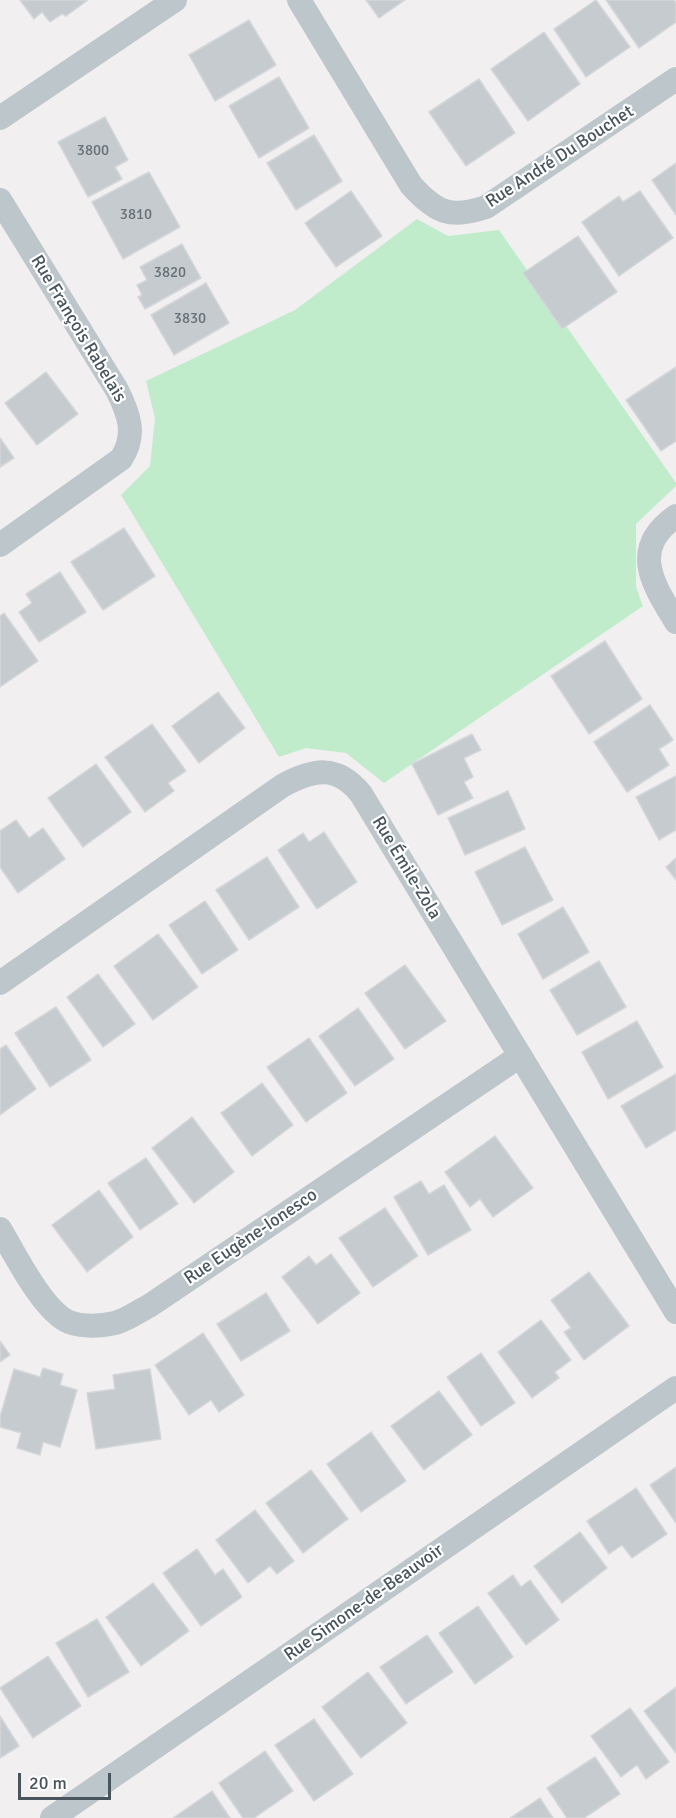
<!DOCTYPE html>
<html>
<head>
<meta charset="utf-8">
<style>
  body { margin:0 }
  #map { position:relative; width:676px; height:1818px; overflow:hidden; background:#f2eff0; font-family:Signika,sans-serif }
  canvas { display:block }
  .scale { position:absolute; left:18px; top:1773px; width:93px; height:27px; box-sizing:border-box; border:3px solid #48555c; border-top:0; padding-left:8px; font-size:18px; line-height:21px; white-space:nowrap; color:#48555c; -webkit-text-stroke:4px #fff; paint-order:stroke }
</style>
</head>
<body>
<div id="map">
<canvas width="676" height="1818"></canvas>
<div class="scale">20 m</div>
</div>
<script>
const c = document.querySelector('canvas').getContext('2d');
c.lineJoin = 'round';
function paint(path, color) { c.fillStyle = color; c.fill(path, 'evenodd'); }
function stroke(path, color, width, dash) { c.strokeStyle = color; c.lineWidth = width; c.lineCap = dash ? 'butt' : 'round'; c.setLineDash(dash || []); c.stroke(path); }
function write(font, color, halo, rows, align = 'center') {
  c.font = font + ' Signika,sans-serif'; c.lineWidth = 4.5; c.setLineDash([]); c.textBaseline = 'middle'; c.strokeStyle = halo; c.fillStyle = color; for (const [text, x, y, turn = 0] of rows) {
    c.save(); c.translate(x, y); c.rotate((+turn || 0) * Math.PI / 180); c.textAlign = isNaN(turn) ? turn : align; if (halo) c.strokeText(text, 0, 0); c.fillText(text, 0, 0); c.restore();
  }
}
paint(new Path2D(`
  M 417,219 L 448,236 L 499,230 L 676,483 L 676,486 L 636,524 L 636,587 L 643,606 L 384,783 L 346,753 L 306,748 L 279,757 L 121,495 L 150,466 L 155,418 L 146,381 L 295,310 Z`), '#c1eccc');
const building = new Path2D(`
  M 20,0 L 88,0 L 66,16 L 62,14 L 50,22 L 42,12 L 34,19 Z
  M 366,0 L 405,0 L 379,18 Z
  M 596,0 L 630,47 L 586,77 L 554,29 Z
  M 606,0 L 674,0 L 676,3 L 676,22 L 639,48 Z
  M 249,20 L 276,65 L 215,101 L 189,55 Z
  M 544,32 L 580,84 L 528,121 L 491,69 Z
  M 279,77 L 309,128 L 259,158 L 229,106 Z
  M 479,79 L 515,133 L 466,166 L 429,112 Z
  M 105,117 L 128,160 L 115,167 L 122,179 L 88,197 L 58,142 Z
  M 314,135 L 342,181 L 296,210 L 267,163 Z
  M 676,163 L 676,215 L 652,180 Z
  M 149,172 L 180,227 L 123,259 L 92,202 Z
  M 351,191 L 382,236 L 336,267 L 305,223 Z
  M 640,191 L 673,238 L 619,276 L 582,222 L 619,196 L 623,202 Z
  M 578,236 L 617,292 L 562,329 L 523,273 Z
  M 182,244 L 201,278 L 145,309 L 138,297 L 142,295 L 137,285 L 147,280 L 140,267 Z
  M 206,283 L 229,323 L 174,355 L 151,315 Z
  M 676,367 L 676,441 L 661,451 L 626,400 Z
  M 46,372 L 78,414 L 37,445 L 5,403 Z
  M 0,438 L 14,458 L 0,467 Z
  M 124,528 L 155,576 L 103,610 L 71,562 Z
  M 60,572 L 86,612 L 39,642 L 19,612 L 32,603 L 26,594 Z
  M 4,613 L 38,661 L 0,687 L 0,616 Z
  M 605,641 L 642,699 L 589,734 L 551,676 Z
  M 218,692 L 245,728 L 199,763 L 172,726 Z
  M 650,705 L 673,740 L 659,749 L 669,765 L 627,792 L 594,742 Z
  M 152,724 L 186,771 L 168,783 L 174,791 L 145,812 L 105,757 Z
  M 472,734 L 481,750 L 464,758 L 473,777 L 464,782 L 473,798 L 438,815 L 412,764 Z
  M 96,764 L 131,812 L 83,847 L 48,798 Z
  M 676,776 L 676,830 L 659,840 L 636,797 Z
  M 508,791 L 525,829 L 465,855 L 448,818 Z
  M 16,820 L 29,838 L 43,828 L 65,859 L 18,893 L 0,867 L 0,831 Z
  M 324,832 L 357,882 L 317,909 L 278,850 L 303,833 L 309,842 Z
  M 525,847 L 553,900 L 502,925 L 475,872 Z
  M 267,857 L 299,907 L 249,940 L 216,890 Z
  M 676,858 L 676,880 L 666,867 Z
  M 205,901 L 238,950 L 202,974 L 169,925 Z
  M 563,907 L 589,952 L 543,979 L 518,934 Z
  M 158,934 L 198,987 L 153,1020 L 114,966 Z
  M 599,961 L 626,1007 L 577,1035 L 550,990 Z
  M 405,965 L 446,1021 L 405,1049 L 365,993 Z
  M 98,974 L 135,1024 L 103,1047 L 67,997 Z
  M 56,1007 L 91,1060 L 50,1087 L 15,1033 Z
  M 358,1008 L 394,1059 L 355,1086 L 319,1036 Z
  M 637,1021 L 663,1067 L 608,1099 L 582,1052 Z
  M 309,1038 L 347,1093 L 306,1122 L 267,1067 Z
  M 6,1045 L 36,1089 L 0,1115 L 0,1049 Z
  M 676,1074 L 676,1130 L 646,1148 L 621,1106 Z
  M 262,1083 L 293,1125 L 252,1156 L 221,1113 Z
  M 192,1117 L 234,1172 L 194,1203 L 152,1148 Z
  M 495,1136 L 533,1188 L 493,1217 L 480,1199 L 470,1207 L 445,1172 Z
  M 146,1158 L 178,1204 L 140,1230 L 108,1183 Z
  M 421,1181 L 429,1194 L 444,1185 L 471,1230 L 428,1255 L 394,1197 Z
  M 99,1190 L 133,1237 L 87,1272 L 52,1225 Z
  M 385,1208 L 418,1256 L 373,1287 L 339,1238 Z
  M 331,1254 L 360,1293 L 318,1324 L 282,1277 L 309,1256 L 316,1265 Z
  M 589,1272 L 629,1326 L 584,1360 L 564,1332 L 571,1328 L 551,1300 Z
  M 266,1293 L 290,1331 L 241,1361 L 217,1324 Z
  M 541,1320 L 571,1360 L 555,1372 L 559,1378 L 532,1398 L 498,1352 Z
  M 203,1333 L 244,1395 L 219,1412 L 211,1400 L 189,1415 L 155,1365 Z
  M 0,1341 L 10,1355 L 0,1362 Z
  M 481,1353 L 515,1403 L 481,1426 L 447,1377 Z
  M 43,1368 L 63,1374 L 60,1385 L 77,1390 L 60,1447 L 43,1442 L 40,1455 L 17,1448 L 21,1433 L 0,1427 L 0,1417 L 14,1369 L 40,1377 Z
  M 150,1369 L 161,1439 L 96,1449 L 87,1393 L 115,1389 L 113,1375 Z
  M 439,1391 L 472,1435 L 424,1470 L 391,1426 Z
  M 371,1432 L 406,1481 L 361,1512 L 327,1464 Z
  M 676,1467 L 676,1523 L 650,1485 Z
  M 311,1470 L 348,1519 L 303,1553 L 266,1503 Z
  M 636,1488 L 667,1534 L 632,1558 L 622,1545 L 609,1554 L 587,1521 Z
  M 255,1510 L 294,1561 L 277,1574 L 270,1566 L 248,1583 L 216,1540 Z
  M 580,1532 L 607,1568 L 562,1603 L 534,1566 Z
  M 197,1549 L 215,1575 L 223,1569 L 242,1597 L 201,1626 L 163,1573 Z
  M 513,1575 L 521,1587 L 530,1580 L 559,1620 L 526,1645 L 488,1593 Z
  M 153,1583 L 189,1631 L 141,1666 L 106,1617 Z
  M 478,1606 L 513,1657 L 475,1684 L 439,1633 Z
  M 97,1619 L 129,1672 L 88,1697 L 56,1643 Z
  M 427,1635 L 453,1672 L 406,1704 L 380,1667 Z
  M 48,1656 L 81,1706 L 33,1738 L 0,1688 Z
  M 368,1672 L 407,1723 L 361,1758 L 322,1707 Z
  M 676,1687 L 676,1753 L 644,1711 Z
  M 630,1708 L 669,1762 L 646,1779 L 637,1765 L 621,1777 L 591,1736 Z
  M 0,1716 L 19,1746 L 0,1758 Z
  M 314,1719 L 353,1774 L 314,1801 L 275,1745 Z
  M 265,1751 L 293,1791 L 254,1818 L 243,1818 L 219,1783 Z
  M 595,1757 L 620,1794 L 584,1818 L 567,1818 L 547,1788 Z
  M 212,1791 L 230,1818 L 173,1818 Z
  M 540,1798 L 553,1818 L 510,1818 Z`);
paint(building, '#c6cbcf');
stroke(building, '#d4d7da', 1.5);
stroke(new Path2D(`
  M 299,0 L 411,185 C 436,213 451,219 486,207 L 676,79
  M 0,118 L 175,0
  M 0,200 L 117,390 C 129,414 137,435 121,459 L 0,545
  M 676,516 C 629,549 653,584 676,622
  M 0,983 L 282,786 C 313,769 337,764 361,794 L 676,1312
  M 0,1229 C 15,1254 43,1311 69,1322 C 83,1327 101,1326 115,1323 C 127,1320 139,1311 149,1306 L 520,1056
  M 52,1818 L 676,1388`), '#bcc6cb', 24);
write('15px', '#687279', null, [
  ["3800",93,151],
  ["3810",136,215],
  ["3820",170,273],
  ["3830",190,319]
]);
write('18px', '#48555c', '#fff', [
  ["Rue André Du Bouchet",560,157,-33],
  ["Rue François Rabelais",78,329,59],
  ["Rue Émile-Zola",406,868,59],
  ["Rue Eugène-Ionesco",251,1237,-34],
  ["Rue Simone-de-Beauvoir",364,1603,-35]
]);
</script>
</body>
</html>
